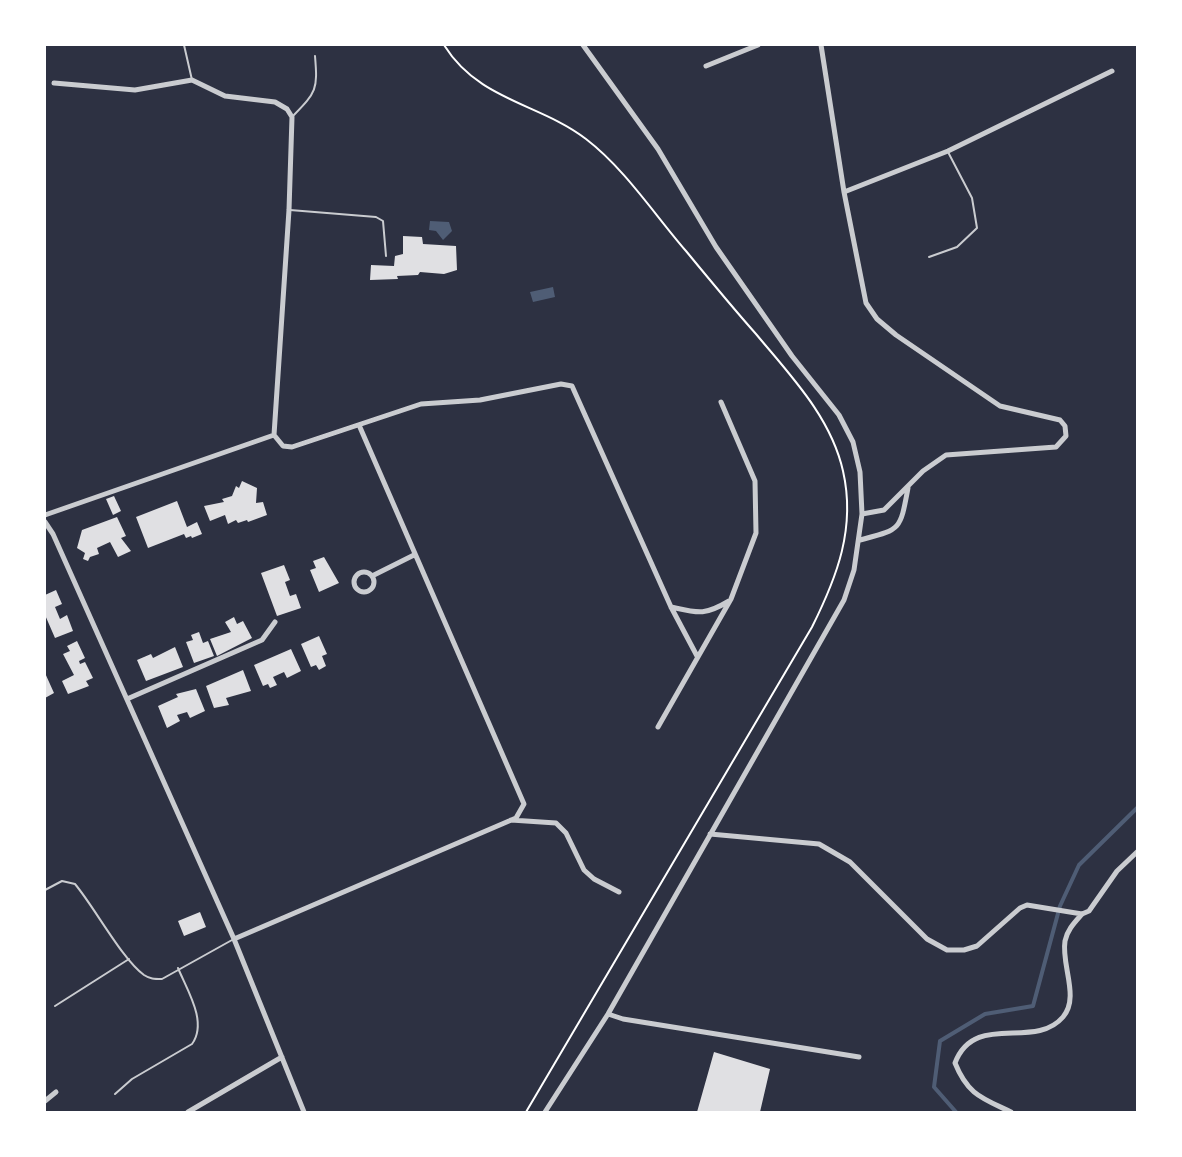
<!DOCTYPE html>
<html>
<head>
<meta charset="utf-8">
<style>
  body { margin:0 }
  #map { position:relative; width:1182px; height:1157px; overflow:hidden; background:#2d3142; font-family:"Work Sans",sans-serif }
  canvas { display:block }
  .frame { position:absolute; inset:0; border:46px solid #fff; pointer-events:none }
</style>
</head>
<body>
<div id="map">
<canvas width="1182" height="1157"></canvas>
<div class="frame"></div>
</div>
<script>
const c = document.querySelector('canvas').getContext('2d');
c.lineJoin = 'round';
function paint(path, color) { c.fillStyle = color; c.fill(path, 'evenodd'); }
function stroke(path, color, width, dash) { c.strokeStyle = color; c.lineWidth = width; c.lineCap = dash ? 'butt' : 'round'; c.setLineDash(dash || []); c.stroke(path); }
paint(new Path2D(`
  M 430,221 L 449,222 L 452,231 L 443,240 L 436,231 L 429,230 Z
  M 553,287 L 555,297 L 533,302 L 530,292 Z`), '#4f5d75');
stroke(new Path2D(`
  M 956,1112 L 934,1087 L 940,1041 L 985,1014 L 1033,1006 L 1060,906 L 1079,865 L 1137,808`), '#4f5d75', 4);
paint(new Path2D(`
  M 403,236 L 422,237 L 423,244 L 456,246 L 457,270 L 444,274 L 420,272 L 418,275 L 397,276 L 398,279 L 370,280 L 371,265 L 394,266 L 395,256 L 403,254 Z
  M 242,481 L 257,488 L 256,503 L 263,502 L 267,515 L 248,522 L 247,520 L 238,523 L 236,520 L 228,524 L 225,515 L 210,521 L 204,506 L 224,502 L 222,499 L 232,496 L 236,486 L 239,488 Z
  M 114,496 L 121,511 L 113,515 L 106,499 Z
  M 177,501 L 187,527 L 197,522 L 202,534 L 192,538 L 191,536 L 186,538 L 184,534 L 148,548 L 136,517 Z
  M 117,517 L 126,536 L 121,538 L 131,551 L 118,557 L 110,542 L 97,548 L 99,554 L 90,557 L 88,561 L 83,559 L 85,553 L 77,548 L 82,530 Z
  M 324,557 L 339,583 L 319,592 L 310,570 L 316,568 L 313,561 Z
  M 284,565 L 290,580 L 285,582 L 290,596 L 296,594 L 301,608 L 277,616 L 261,573 Z
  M 56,590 L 62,604 L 55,607 L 60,619 L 67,615 L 73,631 L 55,638 L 45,615 L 45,595 Z
  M 234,617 L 237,624 L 243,621 L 252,638 L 217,656 L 210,639 L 231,632 L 225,622 Z
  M 199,632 L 203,643 L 208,641 L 214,656 L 194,663 L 186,642 L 193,640 L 191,635 Z
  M 319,636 L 327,654 L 322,656 L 326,666 L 319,670 L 316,665 L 311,667 L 301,644 Z
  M 77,641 L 85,658 L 79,661 L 80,664 L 85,662 L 93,678 L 86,681 L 89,686 L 68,694 L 62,681 L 74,675 L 63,654 L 70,651 L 67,646 Z
  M 175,647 L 183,667 L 146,681 L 137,660 L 151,654 L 153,658 Z
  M 291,649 L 301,671 L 287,678 L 284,672 L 273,677 L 277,685 L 270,688 L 268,684 L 263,686 L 254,665 Z
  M 243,670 L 251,691 L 226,698 L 229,705 L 214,708 L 206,686 Z
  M 45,673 L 54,693 L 45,698 Z
  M 196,689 L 205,711 L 190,718 L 187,712 L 177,715 L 180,721 L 167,728 L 158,706 L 178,697 L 176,694 Z
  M 200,912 L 206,927 L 184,936 L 178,921 Z
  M 714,1052 L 770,1069 L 760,1112 L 697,1112 Z`), '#e0e0e3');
stroke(new Path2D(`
  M 444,45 C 479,101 539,103 586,139 C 625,169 654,214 686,251 C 709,279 732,307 756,334 C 790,375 831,417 843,471 C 856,528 837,577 812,627 L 526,1112`), '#fff', 2);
stroke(new Path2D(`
  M 184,45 L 192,80
  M 292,117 C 316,92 318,91 315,56
  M 290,210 L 376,217 L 383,221 L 386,256
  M 929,257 L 957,247 L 977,228 L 972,198 L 948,152
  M 45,890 L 62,881 L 75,884 C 95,908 122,959 144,975 C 150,979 154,979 162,979 L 232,940
  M 55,1006 L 129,959
  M 115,1094 L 132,1079 L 192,1044 C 208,1022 187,990 178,968`), '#caccd0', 2);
stroke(new Path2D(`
  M 821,45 L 844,192 L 866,303 L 877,319 L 896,335 L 1000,406 L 1060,420 L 1065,426 L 1066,436 L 1056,447 L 946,455 L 923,471 L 884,510 L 862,514
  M 706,66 L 758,45
  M 54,83 L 135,90 L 192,80 L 225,96 L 275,102 L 287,109 L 292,117 L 289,210 L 274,435
  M 844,192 L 948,151 L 1112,71
  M 274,435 L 283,446 L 292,447 L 421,404 L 480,400 L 561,384 L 572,386 L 671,607 L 697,656
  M 45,515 L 274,435
  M 45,522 L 53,534 L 234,939 L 304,1112
  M 860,540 C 901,529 900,531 908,488
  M354 582a10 10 0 1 1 20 0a10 10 0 1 1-20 0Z
  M 372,576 L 414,555
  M 671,607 C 698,613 704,616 729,601
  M 127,699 L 262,640 L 275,622
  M 658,727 L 731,599 L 756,533 L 755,481 L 721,402
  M 511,820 L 556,823 L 566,833 L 584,870 L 594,879 L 619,892
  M 710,834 L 819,844 L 850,862 L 927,939 L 947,950 L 964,950 L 977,946 L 1020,908 L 1027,905 L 1082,914 L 1089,911 L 1117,871 L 1137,852
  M 234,939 L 516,818 L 524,804 L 359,425
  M 608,1014 L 623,1019 L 859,1057
  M 45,1101 L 56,1092
  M 188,1112 L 282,1057
  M 545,1112 L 608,1014 L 844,600 L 854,570 L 862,514 L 860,472 L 853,442 L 839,415 L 792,356 L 716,247 L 658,149 L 583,45
  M 1011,1112 C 982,1098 968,1095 955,1063 C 975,1011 1034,1051 1063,1017 C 1080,997 1061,965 1065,941 C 1067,930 1075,922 1082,914`), '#caccd0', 5);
</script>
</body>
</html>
